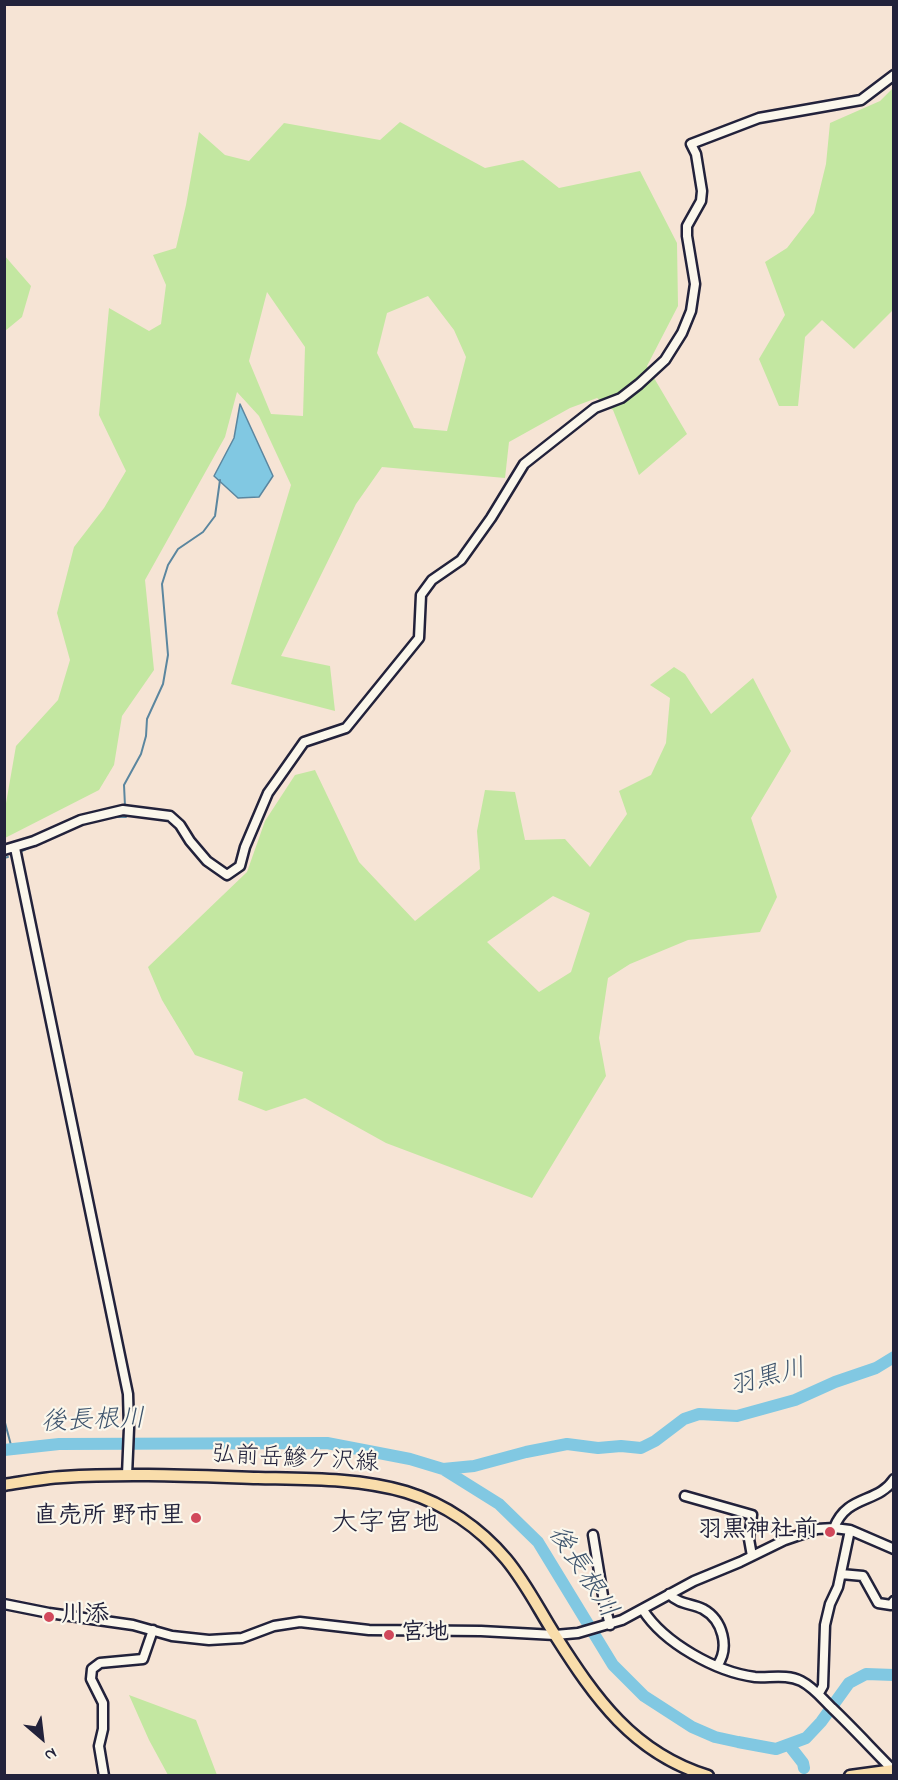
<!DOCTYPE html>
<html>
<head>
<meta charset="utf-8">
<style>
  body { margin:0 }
  #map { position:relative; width:898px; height:1780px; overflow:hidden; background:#f6e4d5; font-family:"Indie Flower",sans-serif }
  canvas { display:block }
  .frame { position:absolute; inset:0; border:6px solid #22223b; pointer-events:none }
  .north { position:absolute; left:12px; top:1708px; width:60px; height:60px; -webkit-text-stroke:4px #fbf7ec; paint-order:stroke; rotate:152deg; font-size:16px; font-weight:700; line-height:24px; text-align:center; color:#22223b }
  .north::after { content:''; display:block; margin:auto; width:21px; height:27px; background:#22223b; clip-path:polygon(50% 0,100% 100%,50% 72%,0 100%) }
</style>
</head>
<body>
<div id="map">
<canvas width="898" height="1780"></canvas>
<div class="frame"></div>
<div class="north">N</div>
</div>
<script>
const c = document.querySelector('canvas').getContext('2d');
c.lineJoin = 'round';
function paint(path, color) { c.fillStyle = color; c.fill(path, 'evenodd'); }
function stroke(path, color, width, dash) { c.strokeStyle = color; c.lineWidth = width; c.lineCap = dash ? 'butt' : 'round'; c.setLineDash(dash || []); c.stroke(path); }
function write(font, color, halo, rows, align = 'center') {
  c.font = font + ' "Indie Flower","Klee One",sans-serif'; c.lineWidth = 4.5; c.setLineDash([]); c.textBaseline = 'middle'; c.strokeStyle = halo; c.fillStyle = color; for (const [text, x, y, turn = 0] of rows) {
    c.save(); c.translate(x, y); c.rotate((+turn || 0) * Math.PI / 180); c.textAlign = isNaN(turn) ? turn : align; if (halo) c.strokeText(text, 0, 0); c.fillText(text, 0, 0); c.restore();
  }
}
paint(new Path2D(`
  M 893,88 L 893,310 L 854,349 L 822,320 L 805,337 L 798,406 L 779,406 L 759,359 L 785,315 L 765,262 L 787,248 L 814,213 L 826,164 L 830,123 L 880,101 Z
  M 400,122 L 485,168 L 523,160 L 559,188 L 640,171 L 677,243 L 678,306 L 647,366 L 687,434 L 639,475 L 613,410 L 597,398 L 570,408 L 509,442 L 505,478 L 382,467 L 356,504 L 281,656 L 330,666 L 335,711 L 231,684 L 291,485 L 259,416 L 237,392 L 225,437 L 145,580 L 154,670 L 122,716 L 114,765 L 99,790 L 5,838 L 5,809 L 16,746 L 58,700 L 70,660 L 57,613 L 74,547 L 104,508 L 126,471 L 99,415 L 109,308 L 149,331 L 161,324 L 166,285 L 153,255 L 176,248 L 186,205 L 199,132 L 225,155 L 249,161 L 284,123 L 380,140 ZM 267,292 L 305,347 L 303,416 L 271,414 L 249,361 ZM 428,296 L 454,330 L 466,357 L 447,431 L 414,428 L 377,353 L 387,313 Z
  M 4,255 L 31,286 L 22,317 L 5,331 Z
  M 674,667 L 685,674 L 711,714 L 753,678 L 791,751 L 751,818 L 777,897 L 760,932 L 688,940 L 630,964 L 608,978 L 599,1038 L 606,1076 L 532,1198 L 386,1143 L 305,1098 L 266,1111 L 238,1100 L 243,1072 L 195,1055 L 162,1000 L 148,967 L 247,872 L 265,821 L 295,775 L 315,770 L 359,862 L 415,921 L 480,869 L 477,831 L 485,790 L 515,792 L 525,840 L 565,839 L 590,867 L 627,814 L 619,791 L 651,775 L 666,743 L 670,698 L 650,685 ZM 553,896 L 590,913 L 571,972 L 539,992 L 487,942 Z
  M 129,1695 L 196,1720 L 217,1775 L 168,1775 L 149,1740 Z`), '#c3e7a1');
const water = new Path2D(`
  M 240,404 L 273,476 L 259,497 L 238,498 L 214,476 L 234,438 Z`);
paint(water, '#81c8e2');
stroke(water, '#5b869f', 1.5);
stroke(new Path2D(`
  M 125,806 L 124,785 L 141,754 L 146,736 L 147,719 L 163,684 L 168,655 L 162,584 L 168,565 L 178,549 L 203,532 L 215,516 L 220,480
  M 108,817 L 126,817
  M 22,851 L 85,823
  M 4,858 L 8,857
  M 4,1419 L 12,1449`), '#5b869f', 2);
stroke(new Path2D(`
  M 4,1450 L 59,1444 L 327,1443 L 410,1459 L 443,1469 L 499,1504 L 538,1542 L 613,1665 L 644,1696 L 692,1727 L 715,1737 L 738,1742 L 776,1749 L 806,1738 L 821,1722 L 849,1683 L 866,1674 L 894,1675
  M 443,1469 L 474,1466 L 526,1452 L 567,1444 L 598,1448 L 621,1446 L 641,1448 L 655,1441 L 684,1419 L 699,1414 L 737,1416 L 795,1400 L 835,1382 L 876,1368 L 894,1357
  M 789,1745 L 803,1763 L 804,1768`), '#81c8e2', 12);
const minor = new Path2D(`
  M 15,848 L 128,1394 L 129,1428 L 127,1475
  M 4,850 L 34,841 L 81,820 L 123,810 L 170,816 L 180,825 L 190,841 L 207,861 L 227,875 L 240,866 L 245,847 L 268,793 L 278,779 L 304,742 L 346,728 L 419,638 L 421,595 L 432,580 L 461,560 L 491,518 L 524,464 L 595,408 L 621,398 L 639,384 L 665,360 L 682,333 L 691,311 L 695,284 L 687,236 L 687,226 L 701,201 L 702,191 L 696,154 L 691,144 L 759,118 L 861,100 L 894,75
  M 685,1496 L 752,1515 L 749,1539 L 752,1556
  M 834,1528 C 847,1494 878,1504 894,1479
  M 593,1535 L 604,1602 L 610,1625
  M 841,1574 L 863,1576 L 878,1603 L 891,1605 L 894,1601
  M 669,1594 C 680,1605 691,1603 703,1609 C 723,1620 730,1648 717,1666
  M 4,1604 L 49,1613 L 133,1625 L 172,1636 L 209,1640 L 242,1638 L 274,1626 L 300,1622 L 369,1630 L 481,1631 L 555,1635 L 578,1633 L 622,1620 L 694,1581 L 740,1562 L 785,1540 L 817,1529 L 834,1528 L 850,1530 L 894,1549
  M 643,1610 C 664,1643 716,1672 755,1677 C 770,1678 787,1674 801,1681 C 813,1687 822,1698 832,1708 C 853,1728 873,1750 894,1771
  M 819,1693 L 823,1686 L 825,1625 L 830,1604 L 838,1587 L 850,1530
  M 104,1776 L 99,1746 L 103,1729 L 103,1703 L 91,1679 L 92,1669 L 100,1663 L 143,1659 L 153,1630`);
const major = new Path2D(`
  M 4,1485 C 24,1482 43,1478 63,1477 C 127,1473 193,1476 258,1478 C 307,1479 358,1478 406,1492 C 445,1504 480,1528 506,1559 C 526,1583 539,1610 555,1635 C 595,1698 633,1753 708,1776
  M 850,1776 L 894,1770`);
stroke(minor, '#22223b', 13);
stroke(major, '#22223b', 15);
stroke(minor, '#fbf7ec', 8);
stroke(major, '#f9ddab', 10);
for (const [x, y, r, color] of [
  [196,1518,6,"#d1495b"],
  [830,1532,6,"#d1495b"],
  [49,1617,6,"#d1495b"],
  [389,1635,6,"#d1495b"]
]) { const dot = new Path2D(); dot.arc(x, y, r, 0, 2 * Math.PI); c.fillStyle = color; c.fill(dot); stroke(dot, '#fbf7ec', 2); }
write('24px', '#22223b', '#fbf7ec', [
  ["弘前岳鰺ケ沢線",295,1461,3]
]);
write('bold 24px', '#22223b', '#fbf7ec', [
  ["直売所 野市里",184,1518],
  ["羽黒神社前",818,1532],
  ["川添",61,1617,"left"],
  ["宮地",401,1635,"left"]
], 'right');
write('italic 26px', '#3e546d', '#fbf7ec', [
  ["羽黒川",768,1380,-15],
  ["後長根川",93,1423,-2],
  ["後長根川",581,1573,57]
]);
write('27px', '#22223b', '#fbf7ec', [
  ["大字宮地",385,1526]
]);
</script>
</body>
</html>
